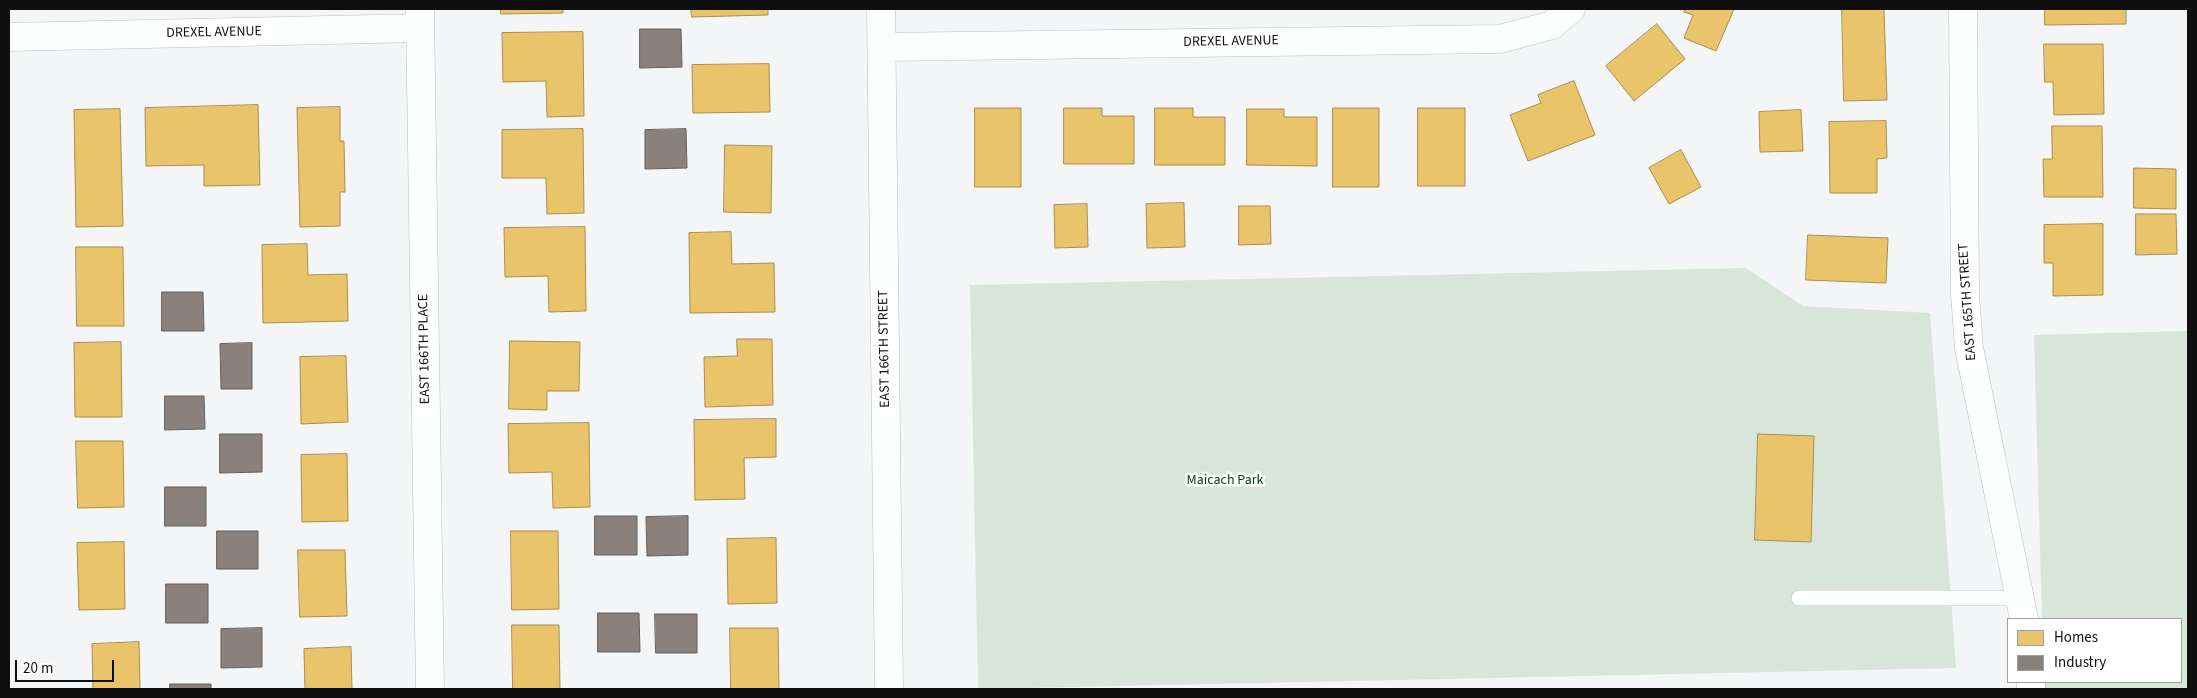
<!DOCTYPE html>
<html>
<head>
<meta charset="utf-8">
<style>
  body { margin:0 }
  #map { position:relative; width:2197px; height:698px; overflow:hidden; background:#f4f5f7; font-family:"Source Sans 3",sans-serif }
  canvas { display:block }
  .frame { position:absolute; inset:0; border:10px solid #0f0f10; pointer-events:none }
  .legend { position:absolute; left:2007px; top:618px; width:175px; height:65px; box-sizing:border-box; background:#fff; border:1px solid #9f9f9f; margin:0; padding:6px 9px; list-style:none; font-size:15px; color:#0f0f10 }
  .legend li { display:flex; align-items:center; gap:10px; height:25px }
  .legend b { width:25px; border:1px solid #9f9f9f }
  .scale { position:absolute; left:15px; top:660px; width:99px; height:22px; box-sizing:border-box; border:2px solid #0f0f10; border-top:0; padding-left:6px; font-size:15px; line-height:18px; white-space:nowrap; color:#0f0f10; -webkit-text-stroke:4px #fff; paint-order:stroke }
</style>
</head>
<body>
<div id="map">
<canvas width="2197" height="698"></canvas>
<div class="frame"></div>
<ul class="legend">
<li><b style="height:14px;background:#e9c46a"></b>Homes</li>
<li><b style="height:14px;background:#8a817c"></b>Industry</li>
</ul>
<div class="scale">20 m</div>
</div>
<script>
const c = document.querySelector('canvas').getContext('2d');
c.lineJoin = 'round';
function paint(path, color) { c.fillStyle = color; c.fill(path, 'evenodd'); }
function stroke(path, color, width, dash) { c.strokeStyle = color; c.lineWidth = width; c.lineCap = dash ? 'butt' : 'round'; c.setLineDash(dash || []); c.stroke(path); }
function write(font, color, halo, rows, align = 'center') {
  c.font = font + ' "Source Sans 3",sans-serif'; c.lineWidth = 5; c.setLineDash([]); c.textBaseline = 'middle'; c.strokeStyle = halo; c.fillStyle = color; for (const [text, x, y, turn = 0] of rows) {
    c.save(); c.translate(x, y); c.rotate((+turn || 0) * Math.PI / 180); c.textAlign = isNaN(turn) ? turn : align; if (halo) c.strokeText(text, 0, 0); c.fillText(text, 0, 0); c.restore();
  }
}
paint(new Path2D(`
  M 1746,268 L 1803,306 L 1930,313 L 1956,668 L 978,689 L 970,285 Z
  M 2188,331 L 2188,689 L 2044,689 L 2044,682 L 2181,682 L 2181,619 L 2042,619 L 2034,335 Z`), '#d8e5d9');
const homes = new Path2D(`
  M 501,9 L 563,9 L 563,13 L 501,14 Z
  M 691,9 L 768,9 L 768,15 L 692,17 Z
  M 1686,9 L 1734,9 L 1716,51 L 1684,38 L 1693,15 L 1684,12 Z
  M 1842,9 L 1884,9 L 1887,100 L 1844,101 Z
  M 2045,9 L 2126,9 L 2126,24 L 2045,25 Z
  M 1657,24 L 1685,59 L 1634,101 L 1606,66 Z
  M 583,32 L 584,116 L 547,117 L 546,81 L 503,82 L 502,33 Z
  M 2044,44 L 2103,44 L 2104,114 L 2054,115 L 2053,82 L 2045,82 Z
  M 769,64 L 770,112 L 693,113 L 692,65 Z
  M 1574,81 L 1595,135 L 1528,161 L 1510,115 L 1541,103 L 1538,95 Z
  M 258,105 L 260,185 L 204,186 L 204,165 L 146,166 L 145,108 Z
  M 340,107 L 340,141 L 344,141 L 345,192 L 340,192 L 340,226 L 300,227 L 297,108 Z
  M 975,108 L 1021,108 L 1021,187 L 975,187 Z
  M 1064,108 L 1102,108 L 1102,116 L 1134,116 L 1134,164 L 1064,164 Z
  M 1155,108 L 1193,108 L 1193,117 L 1225,117 L 1225,165 L 1155,165 Z
  M 1333,108 L 1379,108 L 1379,187 L 1333,187 Z
  M 1418,108 L 1465,108 L 1465,186 L 1418,186 Z
  M 120,109 L 123,226 L 76,227 L 74,110 Z
  M 1247,109 L 1284,109 L 1284,117 L 1317,117 L 1317,166 L 1247,165 Z
  M 1801,110 L 1803,151 L 1760,152 L 1759,112 Z
  M 1886,121 L 1887,158 L 1877,159 L 1877,193 L 1830,193 L 1829,122 Z
  M 2052,126 L 2102,126 L 2103,197 L 2044,197 L 2043,159 L 2052,159 Z
  M 583,129 L 584,213 L 547,214 L 546,178 L 502,178 L 502,130 Z
  M 725,145 L 772,146 L 771,213 L 724,212 Z
  M 1681,150 L 1701,187 L 1669,204 L 1649,168 Z
  M 2134,168 L 2176,169 L 2176,209 L 2134,208 Z
  M 1184,203 L 1185,247 L 1147,248 L 1146,204 Z
  M 1087,204 L 1088,247 L 1055,248 L 1054,205 Z
  M 1239,206 L 1270,206 L 1271,244 L 1239,245 Z
  M 2136,214 L 2176,214 L 2177,254 L 2136,255 Z
  M 2103,224 L 2103,295 L 2053,296 L 2053,263 L 2044,263 L 2044,225 Z
  M 585,227 L 586,311 L 549,312 L 548,276 L 505,277 L 504,228 Z
  M 731,232 L 732,264 L 774,263 L 775,312 L 690,313 L 689,233 Z
  M 1808,235 L 1888,238 L 1886,283 L 1806,280 Z
  M 307,244 L 308,275 L 347,274 L 348,321 L 263,323 L 262,245 Z
  M 76,247 L 123,247 L 124,326 L 77,326 Z
  M 737,339 L 772,339 L 773,405 L 705,407 L 704,357 L 737,356 Z
  M 510,341 L 580,342 L 579,391 L 547,391 L 547,410 L 509,409 Z
  M 121,342 L 122,417 L 75,417 L 74,343 Z
  M 346,356 L 348,422 L 301,424 L 300,357 Z
  M 776,419 L 776,457 L 744,458 L 745,499 L 695,500 L 694,420 Z
  M 589,423 L 590,507 L 553,508 L 552,472 L 509,473 L 508,424 Z
  M 1758,434 L 1814,436 L 1811,542 L 1755,540 Z
  M 76,441 L 123,441 L 124,507 L 78,508 Z
  M 347,454 L 348,521 L 302,522 L 301,455 Z
  M 511,531 L 558,531 L 559,609 L 512,610 Z
  M 776,538 L 777,603 L 728,604 L 727,539 Z
  M 124,542 L 125,609 L 79,610 L 77,543 Z
  M 298,550 L 345,550 L 347,616 L 300,617 Z
  M 512,625 L 559,625 L 560,689 L 513,689 Z
  M 730,628 L 778,628 L 779,689 L 731,689 Z
  M 139,642 L 140,689 L 93,689 L 92,644 Z
  M 351,647 L 352,689 L 305,689 L 304,649 Z`);
paint(homes, '#e9c46a');
stroke(homes, '#a88e4f', 1);
const industry = new Path2D(`
  M 640,29 L 681,29 L 682,67 L 640,68 Z
  M 686,129 L 687,168 L 645,169 L 645,130 Z
  M 162,292 L 203,292 L 204,331 L 162,331 Z
  M 252,343 L 252,389 L 221,389 L 220,344 Z
  M 165,396 L 204,396 L 205,429 L 165,430 Z
  M 220,434 L 262,434 L 262,472 L 220,473 Z
  M 165,487 L 206,487 L 206,526 L 165,526 Z
  M 595,516 L 637,516 L 637,555 L 595,555 Z
  M 688,516 L 688,555 L 647,556 L 646,517 Z
  M 217,531 L 258,531 L 258,569 L 217,569 Z
  M 166,584 L 208,584 L 208,623 L 166,623 Z
  M 598,613 L 639,613 L 640,652 L 598,652 Z
  M 655,614 L 697,614 L 697,653 L 656,653 Z
  M 262,628 L 262,667 L 221,668 L 221,629 Z
  M 170,684 L 211,684 L 211,689 L 170,689 Z`);
paint(industry, '#8a817c');
stroke(industry, '#655f5c', 1);
const service = new Path2D(`
  M 1799,598 L 2020,598`);
const minor = new Path2D(`
  M 420,9 L 430,689
  M 881,9 L 889,689
  M 1963,9 L 1965,294 L 1969,348 L 2024,619
  M 9,37 L 420,28
  M 882,47 L 1500,39 L 1552,25 L 1571,9
  M 2031,689 L 2031,682`);
stroke(service, '#bcbdbe', 16);
stroke(minor, '#bcbdbe', 29);
stroke(service, '#fdfefe', 15);
stroke(minor, '#fdfefe', 28);
write('14px', '#0f0f10', '#fff', [
  ["DREXEL AVENUE",214,33,-1],
  ["DREXEL AVENUE",1231,42,-1],
  ["EAST 165TH STREET",1968,302,-94],
  ["EAST 166TH PLACE",425,349,-91],
  ["EAST 166TH STREET",885,349,-91]
]);
write('14px', '#043d0d', '#fff', [
  ["Maicach Park",1225,481]
]);
</script>
</body>
</html>
